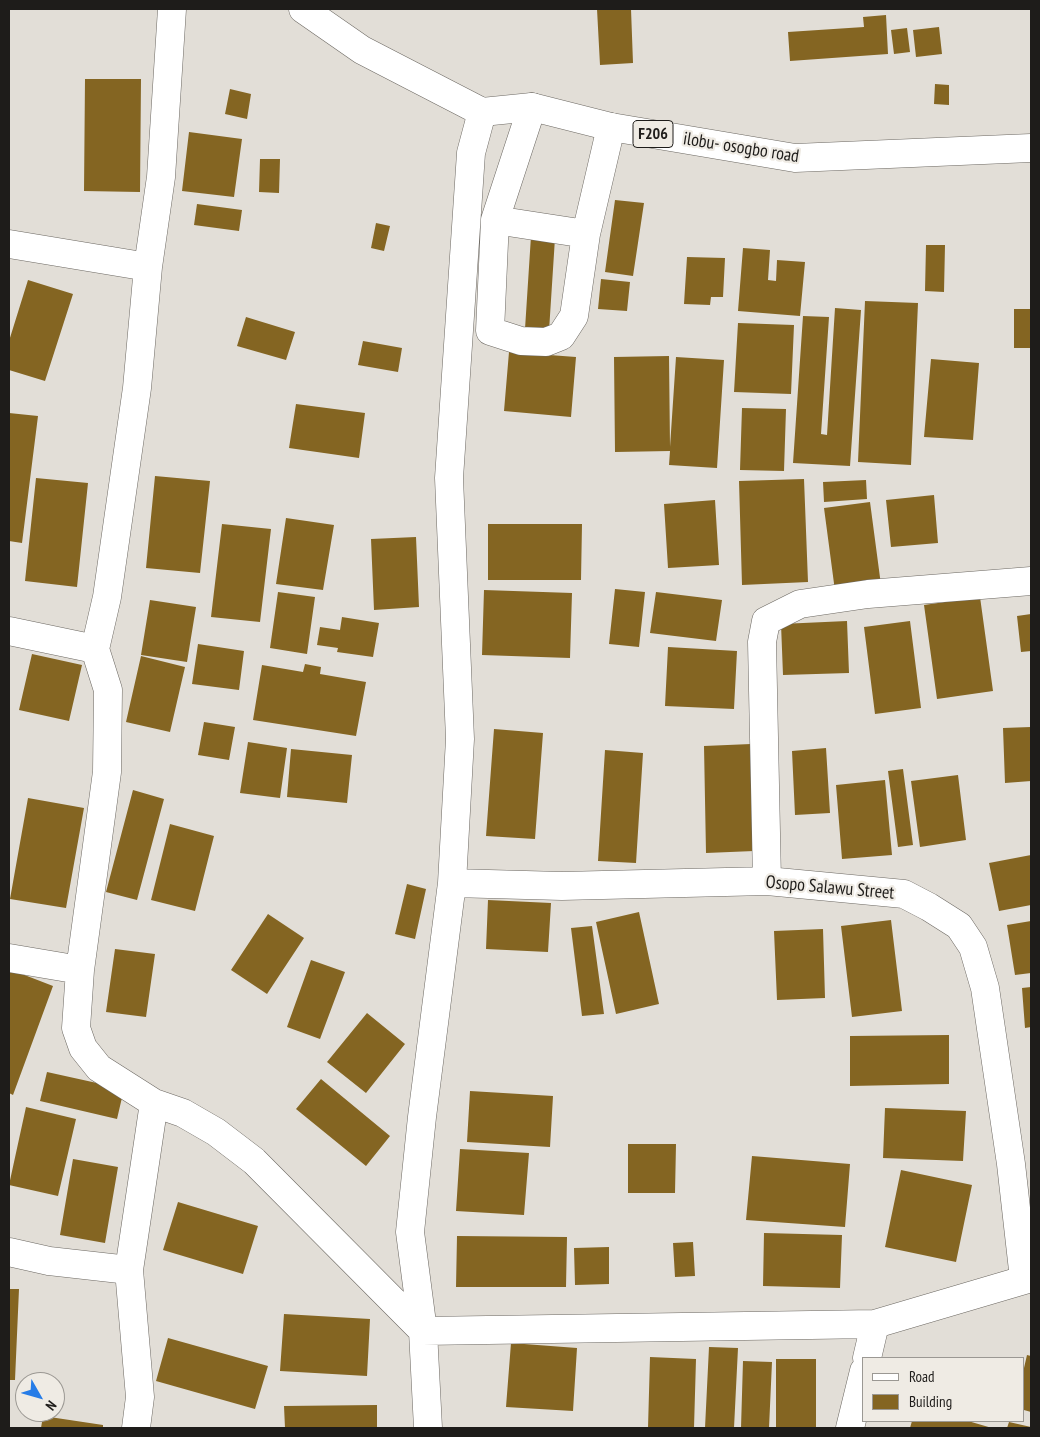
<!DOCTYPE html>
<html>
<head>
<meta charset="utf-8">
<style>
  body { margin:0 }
  #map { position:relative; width:1040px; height:1437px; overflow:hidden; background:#e2ded7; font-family:"PT Sans Narrow",sans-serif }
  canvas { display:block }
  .frame { position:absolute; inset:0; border:10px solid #1e1c1a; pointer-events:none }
  .legend { position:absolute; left:862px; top:1357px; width:162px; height:65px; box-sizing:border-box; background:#efebe4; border:1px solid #9b9893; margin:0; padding:6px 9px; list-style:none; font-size:15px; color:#1e1c1a }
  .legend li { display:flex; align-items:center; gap:10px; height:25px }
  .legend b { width:25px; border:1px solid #9b9893 }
  .north { position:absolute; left:15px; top:1372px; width:50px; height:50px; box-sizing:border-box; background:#efebe4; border:1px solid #9b9893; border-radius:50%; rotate:128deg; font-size:14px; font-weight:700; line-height:20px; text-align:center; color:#1e1c1a }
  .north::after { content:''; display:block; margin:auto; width:18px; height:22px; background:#267ce7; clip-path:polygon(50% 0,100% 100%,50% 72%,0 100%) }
</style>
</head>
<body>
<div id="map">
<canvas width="1040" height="1437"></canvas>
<div class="frame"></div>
<ul class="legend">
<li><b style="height:6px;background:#fff"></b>Road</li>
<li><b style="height:14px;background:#846522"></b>Building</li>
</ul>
<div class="north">N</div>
</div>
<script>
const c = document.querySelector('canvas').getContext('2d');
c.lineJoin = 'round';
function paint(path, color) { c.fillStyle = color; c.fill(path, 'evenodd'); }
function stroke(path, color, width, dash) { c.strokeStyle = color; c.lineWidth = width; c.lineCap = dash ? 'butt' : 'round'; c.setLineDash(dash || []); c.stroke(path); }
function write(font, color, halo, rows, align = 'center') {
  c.font = font + ' "PT Sans Narrow",sans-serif'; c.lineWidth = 4.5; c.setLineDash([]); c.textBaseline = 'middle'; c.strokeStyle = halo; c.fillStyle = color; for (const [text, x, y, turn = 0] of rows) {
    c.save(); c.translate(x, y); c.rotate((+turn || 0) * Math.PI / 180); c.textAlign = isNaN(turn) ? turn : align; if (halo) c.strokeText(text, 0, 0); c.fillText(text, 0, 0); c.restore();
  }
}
paint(new Path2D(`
  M 597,9 L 631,9 L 633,63 L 600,65 Z
  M 886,15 L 888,54 L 790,61 L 788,32 L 864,27 L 863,17 Z
  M 939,27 L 942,54 L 916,57 L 913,30 Z
  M 907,28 L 910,52 L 894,54 L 891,30 Z
  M 85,79 L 141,79 L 140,192 L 84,191 Z
  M 935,84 L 949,85 L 949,105 L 934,104 Z
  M 230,89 L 251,94 L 247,119 L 225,114 Z
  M 189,132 L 242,139 L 234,197 L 182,191 Z
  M 260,159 L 280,159 L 279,193 L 259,192 Z
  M 615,200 L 644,203 L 633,276 L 605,272 Z
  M 197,204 L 242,210 L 239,231 L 194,225 Z
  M 376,223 L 390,226 L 384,251 L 371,248 Z
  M 531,236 L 555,238 L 549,331 L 525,329 Z
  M 926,245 L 945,245 L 944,292 L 925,291 Z
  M 743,248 L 770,250 L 768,280 L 776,281 L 777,260 L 805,262 L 800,316 L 738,311 Z
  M 687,257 L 725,258 L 723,297 L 711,297 L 710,305 L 684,304 Z
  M 601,279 L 630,282 L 627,311 L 598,309 Z
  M 28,280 L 73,294 L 45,381 L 9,370 L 9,341 Z
  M 865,301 L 918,303 L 911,465 L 858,462 Z
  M 835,308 L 861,310 L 850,466 L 793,463 L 803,316 L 829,317 L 821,434 L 827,435 Z
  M 1014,309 L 1031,309 L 1031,348 L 1014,348 Z
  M 246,317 L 295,332 L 286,360 L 237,346 Z
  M 738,323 L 794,325 L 791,394 L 734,392 Z
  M 363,341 L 402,348 L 398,372 L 358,365 Z
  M 509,352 L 576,357 L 571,417 L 504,411 Z
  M 669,356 L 670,447 L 676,357 L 724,360 L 717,468 L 669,465 L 670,451 L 615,452 L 614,357 Z
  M 931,359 L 979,363 L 973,440 L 924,437 Z
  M 296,404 L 365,413 L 359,458 L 289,448 Z
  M 742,408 L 786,409 L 784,471 L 740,470 Z
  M 9,413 L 38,416 L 22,543 L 9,541 Z
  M 155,476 L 210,481 L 200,573 L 146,568 Z
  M 36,478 L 88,483 L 77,587 L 25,581 Z
  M 804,479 L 808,582 L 742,585 L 739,481 Z
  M 866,480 L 867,499 L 824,502 L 823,482 Z
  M 934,495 L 938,543 L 891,547 L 886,500 Z
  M 715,500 L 719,565 L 668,568 L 664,504 Z
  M 870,502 L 881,585 L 835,591 L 824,508 Z
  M 286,518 L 334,525 L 323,590 L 276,584 Z
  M 222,524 L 271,529 L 260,622 L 211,617 Z
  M 488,524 L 582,524 L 581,580 L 488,580 Z
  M 416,537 L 419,607 L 374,610 L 371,539 Z
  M 615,589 L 645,592 L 639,647 L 609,644 Z
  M 484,590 L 572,593 L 570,658 L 482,655 Z
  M 278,592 L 315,597 L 307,654 L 270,648 Z
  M 656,592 L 722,600 L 716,641 L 650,633 Z
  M 980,597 L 993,691 L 937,699 L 924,605 Z
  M 150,600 L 196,607 L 187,662 L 141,655 Z
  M 1031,614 L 1031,651 L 1021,652 L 1017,616 Z
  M 342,617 L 379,623 L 373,657 L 337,652 L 338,648 L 317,645 L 320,627 L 340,630 Z
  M 847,621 L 849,673 L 783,675 L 781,624 Z
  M 910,621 L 921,708 L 875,714 L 864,627 Z
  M 198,644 L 244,651 L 239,690 L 192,684 Z
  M 668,647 L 737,651 L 734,709 L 665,706 Z
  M 32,654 L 82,665 L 69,721 L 19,710 Z
  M 141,656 L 185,667 L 170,732 L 126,722 Z
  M 305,664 L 321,667 L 320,674 L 366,682 L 356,736 L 253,720 L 262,665 L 303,672 Z
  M 204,722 L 235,727 L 229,760 L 198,755 Z
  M 1031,727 L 1031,781 L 1005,783 L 1003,728 Z
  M 494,729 L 543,733 L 535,839 L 486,836 Z
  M 248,742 L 287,748 L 280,798 L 240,793 Z
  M 751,744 L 754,851 L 706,853 L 704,746 Z
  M 826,748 L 830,813 L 795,815 L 792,751 Z
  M 291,749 L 352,755 L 347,803 L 287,797 Z
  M 605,750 L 643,753 L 636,863 L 598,861 Z
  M 903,769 L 913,845 L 898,847 L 888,771 Z
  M 958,775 L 966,840 L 920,847 L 911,781 Z
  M 885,780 L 892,855 L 842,859 L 836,785 Z
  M 133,790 L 164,799 L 137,900 L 106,892 Z
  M 28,798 L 84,808 L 66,908 L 10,899 Z
  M 170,824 L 214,836 L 195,911 L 151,900 Z
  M 1031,855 L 1031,905 L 999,911 L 989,863 Z
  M 407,884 L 426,889 L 415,939 L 395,934 Z
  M 488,900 L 551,903 L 548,952 L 486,949 Z
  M 639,912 L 659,1004 L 616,1014 L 596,922 Z
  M 268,914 L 304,938 L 267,994 L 231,970 Z
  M 891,920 L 902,1011 L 852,1017 L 841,926 Z
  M 1031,921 L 1031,973 L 1015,975 L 1007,925 Z
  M 592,926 L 604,1014 L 582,1016 L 571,928 Z
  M 823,929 L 825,998 L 777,1000 L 774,931 Z
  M 115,949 L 155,954 L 146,1017 L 106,1012 Z
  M 311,960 L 345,972 L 320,1039 L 287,1027 Z
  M 9,969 L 53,986 L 13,1095 L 9,1093 Z
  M 1031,987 L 1031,1027 L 1025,1028 L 1022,988 Z
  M 367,1013 L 405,1044 L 366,1093 L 327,1062 Z
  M 949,1035 L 949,1084 L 850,1086 L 850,1036 Z
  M 47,1072 L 124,1089 L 117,1119 L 40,1101 Z
  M 321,1079 L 390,1136 L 366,1166 L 296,1109 Z
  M 470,1091 L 553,1096 L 550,1147 L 467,1142 Z
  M 26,1107 L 76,1119 L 58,1196 L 9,1185 Z
  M 885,1108 L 966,1111 L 963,1161 L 883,1158 Z
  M 628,1144 L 676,1144 L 675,1193 L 628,1193 Z
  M 460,1149 L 529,1153 L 524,1215 L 456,1211 Z
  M 752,1156 L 850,1164 L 845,1227 L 746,1220 Z
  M 73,1159 L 118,1167 L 105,1243 L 60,1235 Z
  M 901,1170 L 972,1185 L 956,1262 L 885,1247 Z
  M 178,1202 L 258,1226 L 243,1274 L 163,1250 Z
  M 764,1233 L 842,1235 L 840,1288 L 763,1286 Z
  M 457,1236 L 567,1237 L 566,1287 L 456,1287 Z
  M 693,1242 L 695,1276 L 675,1277 L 673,1243 Z
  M 609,1247 L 609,1284 L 575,1285 L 574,1248 Z
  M 9,1289 L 19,1289 L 15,1380 L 9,1380 Z
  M 284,1314 L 370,1319 L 367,1376 L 280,1371 Z
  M 168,1338 L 268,1366 L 255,1409 L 156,1381 Z
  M 511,1343 L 577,1348 L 573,1411 L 506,1407 Z
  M 709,1347 L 738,1348 L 734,1428 L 705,1428 Z
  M 1027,1355 L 1031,1356 L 1031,1412 L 1024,1410 L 1024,1368 Z
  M 650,1357 L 696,1359 L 694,1428 L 648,1428 Z
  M 776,1359 L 816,1359 L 816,1428 L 776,1428 Z
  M 743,1361 L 772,1362 L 769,1428 L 741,1428 Z
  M 377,1405 L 377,1428 L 285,1428 L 284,1406 Z
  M 43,1416 L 103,1425 L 103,1428 L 41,1428 Z
  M 912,1421 L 968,1421 L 992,1428 L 910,1428 Z
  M 1009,1422 L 1031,1427 L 1030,1428 L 1007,1428 Z`), '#846522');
const minor = new Path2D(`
  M 532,107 L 495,220 L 490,331 L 521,341 L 546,342 L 561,336 L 574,316 L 586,234 L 611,127
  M 495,220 L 586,234
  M 9,244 L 148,267
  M 9,631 L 95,649
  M 767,881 L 762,642 L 766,621 L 800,604 L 868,594 L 1031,581
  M 452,883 L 562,886 L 767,881 L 904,894 L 929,907 L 959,926 L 973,947 L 985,988 L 1011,1164 L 1024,1279
  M 9,958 L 80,970
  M 154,1103 L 99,1068 L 83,1048 L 76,1028 L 80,970 L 107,772 L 108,690 L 95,649 L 107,597 L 137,388 L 148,267 L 161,177 L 172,9
  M 9,1252 L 49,1261 L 129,1270
  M 867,1358 L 875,1324 L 1031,1278
  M 136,1428 L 140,1397 L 129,1270 L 154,1103 L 183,1113 L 216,1132 L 254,1161 L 423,1331 L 875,1324
  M 428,1428 L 423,1331 L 410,1232 L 422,1117 L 452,883 L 460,739 L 449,478 L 471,153 L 482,112
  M 850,1428 L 864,1371`);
const major = new Path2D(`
  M 303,9 L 362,50 L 482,112 L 532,107 L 611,127 L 795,158 L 1031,148`);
stroke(minor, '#6c6862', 29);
stroke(major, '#6c6862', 29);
stroke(minor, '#fff', 28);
stroke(major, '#fff', 28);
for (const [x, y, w] of [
  [653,134,40]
]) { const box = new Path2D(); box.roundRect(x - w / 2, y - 13.5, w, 27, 4); c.fillStyle = '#efebe4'; c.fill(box); stroke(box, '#1e1c1a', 1); }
write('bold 16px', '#1e1c1a', null, [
  ["F206",653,134]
]);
write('18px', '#1e1c1a', '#efebe4', [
  ["ilobu- osogbo road",741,148,9],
  ["Osopo Salawu Street",830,888,5]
]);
</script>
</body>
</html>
